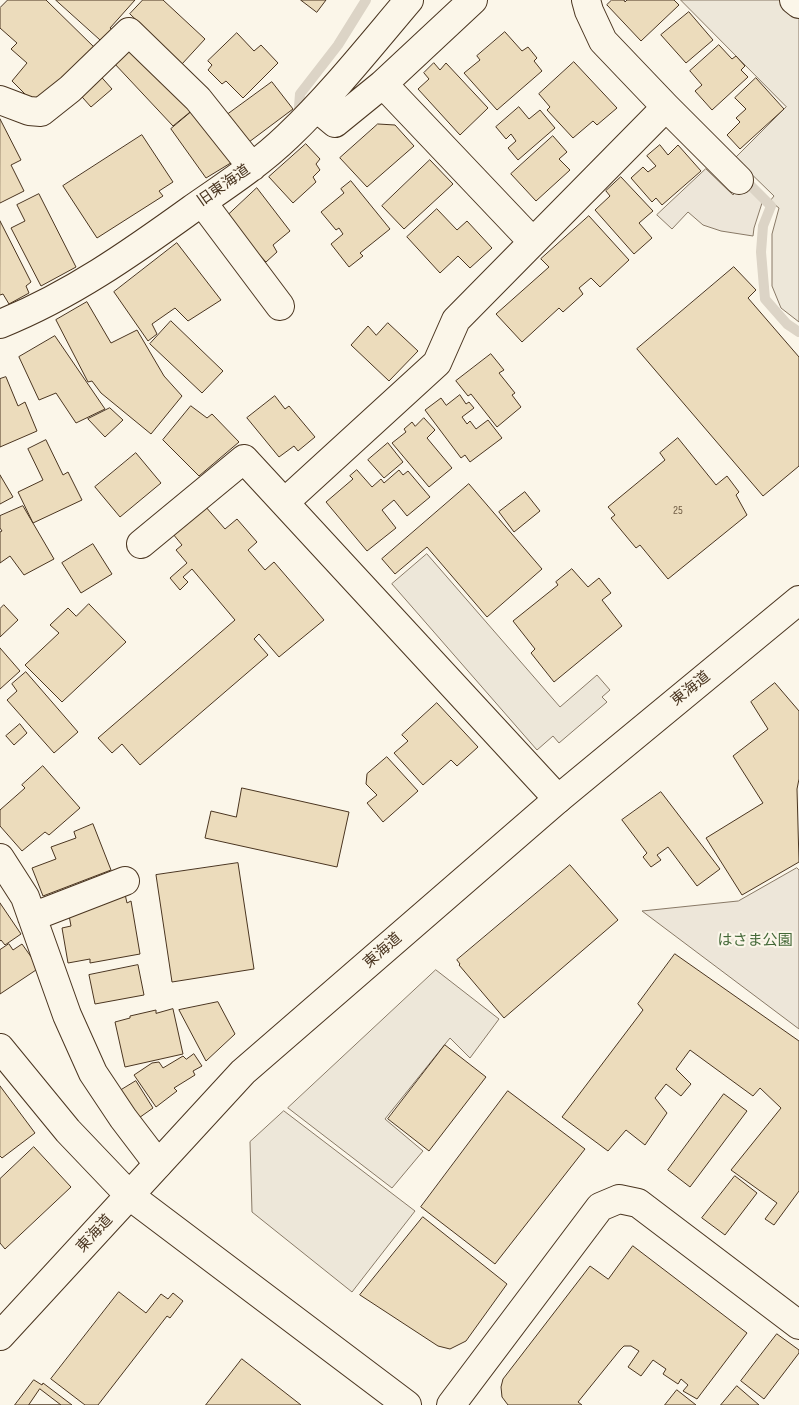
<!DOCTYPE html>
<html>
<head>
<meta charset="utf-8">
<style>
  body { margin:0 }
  canvas { display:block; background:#fbf6e9 }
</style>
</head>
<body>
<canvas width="799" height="1405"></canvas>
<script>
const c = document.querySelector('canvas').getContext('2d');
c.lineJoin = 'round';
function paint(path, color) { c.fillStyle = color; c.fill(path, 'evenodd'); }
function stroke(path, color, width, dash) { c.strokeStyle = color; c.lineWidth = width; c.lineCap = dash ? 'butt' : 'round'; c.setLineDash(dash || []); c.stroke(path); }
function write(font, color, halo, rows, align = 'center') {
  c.font = font + ' "Sofia Sans Condensed","Noto Sans JP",sans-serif'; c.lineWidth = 4; c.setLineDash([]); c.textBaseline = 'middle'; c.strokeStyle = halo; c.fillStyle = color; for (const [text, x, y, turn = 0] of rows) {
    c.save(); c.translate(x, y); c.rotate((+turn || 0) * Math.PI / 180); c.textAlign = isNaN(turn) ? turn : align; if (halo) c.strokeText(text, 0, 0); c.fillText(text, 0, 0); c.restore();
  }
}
const green = new Path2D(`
  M 706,169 L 733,195 L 744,184 L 762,203 L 754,228 L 753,236 L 721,231 L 703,225 L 688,212 L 672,229 L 657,215 Z
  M 797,868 L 799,870 L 799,1029 L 642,911 L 738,901 Z`);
paint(green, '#ede6d9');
stroke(green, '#887966', 1);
const parking = new Path2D(`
  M 681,0 L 799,0 L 799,322 L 781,308 L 772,286 L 772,234 L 779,208 L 770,201 L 774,196 L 735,158 L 786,107 Z
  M 427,554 L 560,707 L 597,675 L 610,690 L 602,697 L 607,702 L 559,743 L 553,736 L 537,750 L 392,584 Z
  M 436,970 L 499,1019 L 470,1058 L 450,1038 L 385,1119 L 423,1151 L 392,1188 L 288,1108 Z
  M 284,1111 L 415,1211 L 352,1292 L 252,1212 L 250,1142 Z`);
paint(parking, '#ede7d9');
stroke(parking, '#887966', 1);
stroke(new Path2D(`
  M 299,107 L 300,94 L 338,45 L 366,0
  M 746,181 L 771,206 L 763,226 L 761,252 L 765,299 L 787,324 L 799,332`), '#dcd4c6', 10);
const building = new Path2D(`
  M 8,0 L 46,0 L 96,49 L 36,105 L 12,81 L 27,63 L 11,49 L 17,43 L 0,28 L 0,8 Z
  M 56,0 L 135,0 L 110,28 L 114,31 L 104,43 Z
  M 143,0 L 163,0 L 205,39 L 182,64 L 130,14 Z
  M 301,0 L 326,0 L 317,12 Z
  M 612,0 L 624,0 L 625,2 L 627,0 L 674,0 L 679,5 L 641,41 L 607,5 Z
  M 689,12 L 713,40 L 686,63 L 661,35 Z
  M 505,32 L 522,51 L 528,47 L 537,58 L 534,61 L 542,71 L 497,110 L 464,73 L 480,60 L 477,56 Z
  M 237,33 L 254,51 L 261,45 L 278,63 L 243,98 L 226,81 L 222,84 L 208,70 L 212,65 L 208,61 Z
  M 719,45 L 732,59 L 736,56 L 745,66 L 741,70 L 748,77 L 712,110 L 695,91 L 702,85 L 690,71 Z
  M 133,46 L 195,108 L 173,126 L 113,62 Z
  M 574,62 L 617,108 L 597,125 L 593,121 L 573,138 L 547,110 L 550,107 L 539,94 Z
  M 434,63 L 440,70 L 446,63 L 488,108 L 460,135 L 418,89 L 429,79 L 424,73 Z
  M 96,71 L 112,89 L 91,107 L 75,89 Z
  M 756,78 L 784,109 L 740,149 L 727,135 L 740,122 L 736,118 L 746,109 L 735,98 Z
  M 272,82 L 293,109 L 241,148 L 220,120 Z
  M 519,107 L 529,119 L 540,110 L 555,128 L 518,160 L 508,148 L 516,141 L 511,134 L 506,139 L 496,127 Z
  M 196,108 L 234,161 L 206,178 L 171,129 Z
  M 0,119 L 21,160 L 11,165 L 24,191 L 0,203 Z
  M 378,124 L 395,125 L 414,146 L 367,187 L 340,158 Z
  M 142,135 L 173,182 L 159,191 L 163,196 L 97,238 L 63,186 Z
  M 553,136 L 567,152 L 559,159 L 570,170 L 536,201 L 511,174 Z
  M 306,144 L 320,159 L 316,164 L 320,170 L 313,177 L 316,182 L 293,203 L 269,177 Z
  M 660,145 L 668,155 L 678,145 L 701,171 L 662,205 L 656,198 L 652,202 L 631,178 L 643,167 L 648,172 L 656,166 L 647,156 Z
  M 430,160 L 453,184 L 404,229 L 382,206 Z
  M 621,177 L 653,211 L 639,223 L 652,238 L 634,254 L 595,210 L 610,196 L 606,191 Z
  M 351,181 L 390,229 L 360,253 L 363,256 L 349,267 L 331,244 L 343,234 L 339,228 L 336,230 L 321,212 L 344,193 L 341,189 Z
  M 257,188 L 290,231 L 273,245 L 277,252 L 266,262 L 225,218 Z
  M 39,194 L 76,267 L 41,286 L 11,228 L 25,221 L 17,205 Z
  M 437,209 L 457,230 L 467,221 L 492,248 L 470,268 L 458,256 L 440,273 L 407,237 Z
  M 589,216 L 629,260 L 600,287 L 591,278 L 579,288 L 583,294 L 563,312 L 559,308 L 522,342 L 496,314 L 549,267 L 541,259 Z
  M 0,221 L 31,282 L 26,286 L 29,293 L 9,304 L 3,294 L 0,295 Z
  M 177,243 L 221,300 L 188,321 L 175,308 L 152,324 L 157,334 L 148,341 L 114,292 Z
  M 734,267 L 756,290 L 748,298 L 799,357 L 799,466 L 763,496 L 637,349 Z
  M 87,302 L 111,343 L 137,330 L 164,376 L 182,396 L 151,434 L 101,393 L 92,381 L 88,382 L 56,320 Z
  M 171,321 L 223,371 L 202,393 L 150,344 Z
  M 388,323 L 418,351 L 389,381 L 351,345 L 368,326 L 376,335 Z
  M 55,336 L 105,409 L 76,423 L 56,393 L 39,400 L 19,357 Z
  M 491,354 L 504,370 L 499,373 L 515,393 L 512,395 L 521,407 L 497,427 L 471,394 L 468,396 L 456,381 Z
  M 6,377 L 18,406 L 25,402 L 37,431 L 0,447 L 0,379 Z
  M 460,395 L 466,404 L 469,402 L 474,408 L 462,417 L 467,424 L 470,421 L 476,429 L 488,420 L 502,438 L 470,462 L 465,455 L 461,458 L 425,410 L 441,398 L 446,405 Z
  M 275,396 L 285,409 L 289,406 L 315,437 L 298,451 L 294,446 L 279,457 L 247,418 Z
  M 191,406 L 207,418 L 212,414 L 239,442 L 199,476 L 163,440 Z
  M 110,408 L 123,420 L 105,437 L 88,419 Z
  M 424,418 L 435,430 L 427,438 L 452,468 L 429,487 L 392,443 L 406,432 L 404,429 L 412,422 L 415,426 Z
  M 678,438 L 716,485 L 727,476 L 739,492 L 736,495 L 747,515 L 668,579 L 640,545 L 636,548 L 611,518 L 615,515 L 608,507 L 665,460 L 660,453 Z
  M 46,440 L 63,475 L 68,472 L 82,500 L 33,523 L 18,492 L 43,480 L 28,449 Z
  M 388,443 L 403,462 L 384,478 L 368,460 Z
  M 136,453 L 161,483 L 120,517 L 95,487 Z
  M 357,470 L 372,487 L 381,479 L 384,483 L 399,470 L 403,475 L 408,471 L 430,497 L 407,516 L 394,500 L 382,510 L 396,528 L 367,551 L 326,502 L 353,479 L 350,476 Z
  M 0,475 L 13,497 L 0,504 Z
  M 469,484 L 542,569 L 487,617 L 427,547 L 395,574 L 382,559 Z
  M 525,492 L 540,511 L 514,532 L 499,512 Z
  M 23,506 L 54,559 L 24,575 L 10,556 L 0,563 L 0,532 L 2,531 L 0,528 L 0,516 Z
  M 205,506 L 225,529 L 237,519 L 257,542 L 248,550 L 265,570 L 274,562 L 324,620 L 279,657 L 259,634 L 254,639 L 268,655 L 140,765 L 122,744 L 112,753 L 98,738 L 235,620 L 192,569 L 183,577 L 188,582 L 180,590 L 170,578 L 187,563 L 176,550 L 182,545 L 173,534 Z
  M 93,544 L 112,574 L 81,593 L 62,563 Z
  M 572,569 L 588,587 L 599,578 L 611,593 L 602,600 L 622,626 L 554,682 L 531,653 L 535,649 L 513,621 L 558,585 L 556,582 Z
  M 89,604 L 126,642 L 62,702 L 25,665 L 59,633 L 50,625 L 68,608 L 76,616 Z
  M 4,605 L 18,620 L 0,637 L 0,609 Z
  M 0,648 L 20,671 L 0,689 Z
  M 26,672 L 78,732 L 54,753 L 7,700 L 17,691 L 12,684 Z
  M 775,683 L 799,711 L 799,779 L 797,789 L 799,862 L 742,895 L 706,838 L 763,803 L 733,756 L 768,729 L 751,702 Z
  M 437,703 L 478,747 L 457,766 L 451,760 L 423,785 L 394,753 L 408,741 L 402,735 Z
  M 20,724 L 27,733 L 14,745 L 6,736 Z
  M 387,757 L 418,791 L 383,822 L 367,803 L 377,795 L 366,784 L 367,774 Z
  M 43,766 L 80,808 L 49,835 L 45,832 L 22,851 L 0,826 L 0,810 L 25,788 L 22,785 Z
  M 242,788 L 349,812 L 337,867 L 205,838 L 211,811 L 236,817 Z
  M 661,792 L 720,869 L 697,886 L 668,847 L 657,855 L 661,860 L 651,867 L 643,857 L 647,853 L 622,820 Z
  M 93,824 L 111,870 L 43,896 L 32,868 L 56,859 L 51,847 L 76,838 L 74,832 Z
  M 238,863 L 254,969 L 172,982 L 156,875 Z
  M 570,865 L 618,920 L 504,1018 L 459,965 L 460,964 L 457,960 Z
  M 125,894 L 127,903 L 131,901 L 140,954 L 90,963 L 90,959 L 68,963 L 62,928 L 71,926 L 68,910 Z
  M 0,903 L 21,934 L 5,945 L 1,940 L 0,941 Z
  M 9,944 L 13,950 L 22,944 L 39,968 L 0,994 L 0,950 Z
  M 675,954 L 799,1041 L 799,1191 L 774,1225 L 765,1219 L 777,1203 L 731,1170 L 781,1108 L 760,1088 L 753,1096 L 690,1050 L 676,1069 L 691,1084 L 681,1096 L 666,1084 L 655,1098 L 667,1113 L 645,1145 L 626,1130 L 608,1151 L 562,1117 L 643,1010 L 638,1004 Z
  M 138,965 L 144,995 L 95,1004 L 89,975 Z
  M 218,1002 L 235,1034 L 206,1061 L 179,1010 Z
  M 173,1009 L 183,1054 L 125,1067 L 115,1022 L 130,1018 L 130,1016 L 156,1010 L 156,1013 Z
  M 445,1045 L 486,1077 L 429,1151 L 388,1119 Z
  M 194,1054 L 202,1066 L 193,1071 L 195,1075 L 174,1088 L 177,1091 L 156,1107 L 134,1075 L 152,1063 L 159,1062 L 163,1068 L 183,1056 L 186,1059 Z
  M 136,1081 L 153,1108 L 136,1120 L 118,1092 Z
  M 0,1086 L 35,1133 L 2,1158 L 0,1156 Z
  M 508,1091 L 585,1149 L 495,1264 L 421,1207 Z
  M 724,1094 L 747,1111 L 690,1187 L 668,1170 Z
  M 34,1147 L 71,1187 L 5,1249 L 0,1243 L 0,1179 Z
  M 735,1176 L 757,1193 L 725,1235 L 702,1218 Z
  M 423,1217 L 507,1284 L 466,1341 L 450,1349 L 438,1346 L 360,1295 Z
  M 633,1246 L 747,1333 L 697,1399 L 683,1391 L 688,1385 L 681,1379 L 678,1384 L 663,1374 L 666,1369 L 653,1360 L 641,1376 L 628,1367 L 639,1351 L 631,1346 L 624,1346 L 620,1350 L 578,1402 L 582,1405 L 508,1405 L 502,1397 L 501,1387 L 503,1379 L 590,1266 L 608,1279 Z
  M 119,1292 L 146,1313 L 161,1294 L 168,1299 L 173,1293 L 183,1301 L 170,1318 L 167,1316 L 98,1405 L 85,1405 L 51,1379 Z
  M 777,1334 L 799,1350 L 799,1353 L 764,1399 L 741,1381 Z
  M 242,1359 L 301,1405 L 206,1405 Z
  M 34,1380 L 42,1385 L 43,1383 L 72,1405 L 15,1405 Z
  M 737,1386 L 759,1405 L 721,1405 Z
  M 40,1389 L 61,1405 L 29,1405 Z
  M 677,1390 L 696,1405 L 665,1405 Z`);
paint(building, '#ecdcbc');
stroke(building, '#4a3520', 1);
const minor = new Path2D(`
  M 794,0 L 799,4
  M 383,84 L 473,0
  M 0,100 L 29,111 L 41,112 L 70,89 L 129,32 L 198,99 L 252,167
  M 666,107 L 739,180
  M 317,108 L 335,123 L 383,84 L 532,241
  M 202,202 L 280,306
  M 0,324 C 70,296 131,253 192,209 C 225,186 259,164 288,136 C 332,94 370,46 409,0
  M 285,502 L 437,363 L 456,320 L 666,107 L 603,41 L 589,11 L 586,0
  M 141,544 L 244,459 L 558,799
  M 0,858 L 25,897 L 67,1015 L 93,1073 L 123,1118 L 158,1164
  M 32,917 L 125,881
  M 0,1048 L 68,1131 L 130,1196 L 407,1405
  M 451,1405 L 600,1207 L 619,1199 L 638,1203 L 799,1325`);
const highway = new Path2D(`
  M 0,1336 L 243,1072 L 558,799 L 799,600`);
stroke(minor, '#4a3520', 30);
stroke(highway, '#4a3520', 30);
stroke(minor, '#fbf6e9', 28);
stroke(highway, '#fbf6e9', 28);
write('12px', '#725f47', null, [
  ["25",678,511]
]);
write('15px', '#4a3520', '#fbf6e9', [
  ["旧東海道",224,186,-35],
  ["東海道",691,689,-39],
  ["東海道",383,951,-41],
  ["東海道",95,1234,-47]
]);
write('15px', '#436837', '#fbf6e9', [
  ["はさま公園",755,941]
]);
</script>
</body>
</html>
